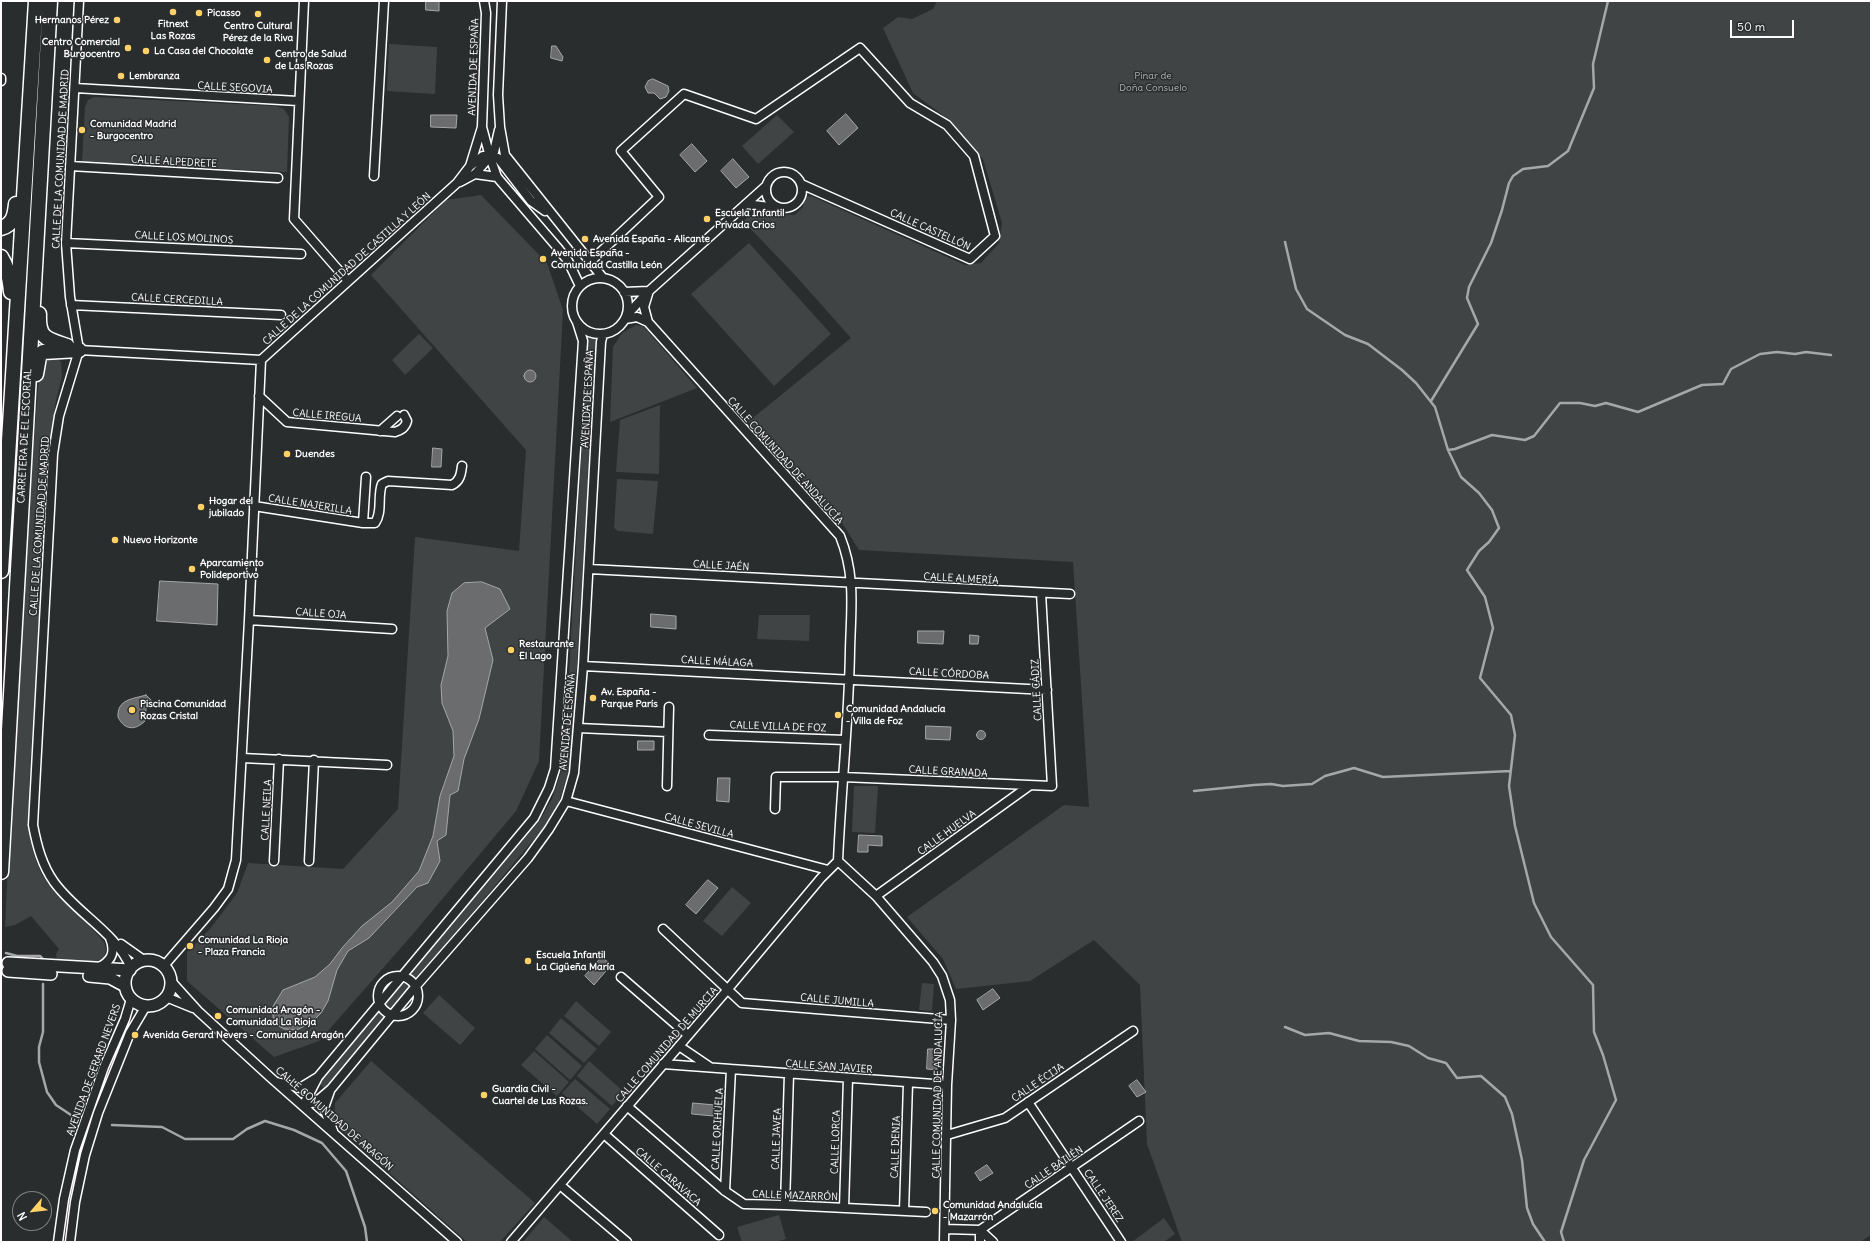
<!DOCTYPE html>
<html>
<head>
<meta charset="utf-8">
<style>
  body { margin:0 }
  #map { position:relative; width:1872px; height:1243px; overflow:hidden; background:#2a2d2e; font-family:Delius,sans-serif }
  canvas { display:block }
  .frame { position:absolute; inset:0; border:2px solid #fff; pointer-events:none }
  .north { position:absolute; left:12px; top:1191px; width:40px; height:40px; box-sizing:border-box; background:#2a2d2e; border:1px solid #7f8182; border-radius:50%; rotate:242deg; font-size:11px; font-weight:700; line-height:16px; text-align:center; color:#fff }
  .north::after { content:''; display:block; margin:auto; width:14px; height:18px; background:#ffd166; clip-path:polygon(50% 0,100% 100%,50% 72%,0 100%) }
  .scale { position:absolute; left:1730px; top:20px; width:64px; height:18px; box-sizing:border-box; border:2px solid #fff; border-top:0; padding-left:5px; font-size:12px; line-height:14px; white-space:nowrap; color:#fff; -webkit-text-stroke:3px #2a2d2e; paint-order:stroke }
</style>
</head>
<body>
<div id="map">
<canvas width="1872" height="1243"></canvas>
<div class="frame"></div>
<div class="north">N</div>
<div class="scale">50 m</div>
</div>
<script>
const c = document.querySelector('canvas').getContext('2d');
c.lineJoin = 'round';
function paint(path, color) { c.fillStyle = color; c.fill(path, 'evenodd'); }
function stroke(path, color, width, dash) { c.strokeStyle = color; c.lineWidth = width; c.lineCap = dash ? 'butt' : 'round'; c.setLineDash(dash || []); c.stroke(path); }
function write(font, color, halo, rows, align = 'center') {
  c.font = font + ' Delius,sans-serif'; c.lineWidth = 3; c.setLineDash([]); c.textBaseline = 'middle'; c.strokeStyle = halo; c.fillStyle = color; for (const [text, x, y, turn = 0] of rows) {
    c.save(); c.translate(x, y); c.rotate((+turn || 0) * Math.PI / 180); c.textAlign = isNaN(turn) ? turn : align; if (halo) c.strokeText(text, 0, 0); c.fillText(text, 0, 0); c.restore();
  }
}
paint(new Path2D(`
  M 937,1 L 1871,1 L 1871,1235 L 1860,1242 L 1182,1242 L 1147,1144 L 1140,985 L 1094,940 L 1030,981 L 956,989 L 943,959 L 907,917 L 1064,805 L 1089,807 L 1073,562 L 859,550 L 844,526 L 748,422 L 851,338 L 794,274 L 743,221 L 754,213 L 795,215 L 803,207 L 805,197 L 811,196 L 965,265 L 981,263 L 999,243 L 1002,223 L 983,159 L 944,116 L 913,93 L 883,28 L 898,17 L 912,19 L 933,9 Z
  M 389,44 L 437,47 L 435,94 L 387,91 Z
  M 94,97 L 275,106 L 284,109 L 289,117 L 287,172 L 82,162 L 85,107 L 88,100 Z
  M 777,115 L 794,132 L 758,164 L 742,146 Z
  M 481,195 L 547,263 L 563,310 L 539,761 L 516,811 L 413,934 L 319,1041 L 274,1057 L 187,981 L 187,952 L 210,929 L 237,893 L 248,863 L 343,869 L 398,809 L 415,537 L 519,551 L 526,450 L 371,275 L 446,200 Z
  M 749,243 L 831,334 L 774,386 L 691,294 Z
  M 636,325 L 644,327 L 697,388 L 610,422 L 613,347 L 622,333 Z
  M 419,334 L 433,348 L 405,375 L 392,360 Z
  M 588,334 L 597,335 L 571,764 L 559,802 L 545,826 L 325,1089 L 319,1083 L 540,820 L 552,799 L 564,763 Z
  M 54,355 L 61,362 L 62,377 L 56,400 L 49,449 L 29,786 C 29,829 27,865 60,898 C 75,913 91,926 104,942 L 106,949 L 104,958 L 92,963 L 57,960 L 56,954 L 59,949 L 31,916 L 15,925 L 5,927 L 19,633 L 40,362 Z
  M 660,405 L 659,474 L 616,472 L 620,420 Z
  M 617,479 L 658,481 L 653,534 L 618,531 L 614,528 Z
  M 759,615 L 810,615 L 809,641 L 757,639 Z
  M 854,786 L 878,786 L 875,833 L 852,832 Z
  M 732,887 L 751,903 L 722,936 L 703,921 Z
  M 922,983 L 934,984 L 932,1011 L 919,1010 Z
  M 439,995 L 475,1028 L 460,1045 L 423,1013 Z
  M 576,1001 L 611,1032 L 599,1046 L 564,1016 Z
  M 561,1018 L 597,1049 L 584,1063 L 549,1033 Z
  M 547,1035 L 582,1066 L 570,1080 L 535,1049 Z
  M 534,1051 L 569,1082 L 557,1096 L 521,1065 Z
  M 371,1061 L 535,1203 L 500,1242 L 467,1242 L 339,1128 L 334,1118 L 335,1103 Z
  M 589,1061 L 624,1092 L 612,1106 L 577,1076 Z
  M 575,1079 L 610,1109 L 597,1124 L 562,1093 Z
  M 779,1215 L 786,1239 L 775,1242 L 742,1242 L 737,1227 Z
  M 544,1217 L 573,1242 L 523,1242 Z
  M 1164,1218 L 1175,1234 L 1164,1242 L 1132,1242 Z`), '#414445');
const water = new Path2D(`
  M 426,1 L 439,1 L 439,11 L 426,10 Z
  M 552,46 L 556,46 L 563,57 L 562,61 L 551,58 Z
  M 653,79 L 668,86 L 669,91 L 666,97 L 660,99 L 654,93 L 648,93 L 645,87 L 648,81 Z
  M 846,114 L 858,128 L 839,145 L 827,131 Z
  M 431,115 L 457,115 L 456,128 L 431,127 Z
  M 692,144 L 707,161 L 695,172 L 680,155 Z
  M 733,159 L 749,177 L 736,188 L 721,171 Z
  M524 376a6 6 0 1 1 12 0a6 6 0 1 1-12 0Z
  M 433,448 L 442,449 L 441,467 L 432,467 Z
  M 160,581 L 218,584 L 217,625 L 157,621 Z
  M 482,582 L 500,589 L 510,609 L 485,628 L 493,660 L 479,719 L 464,759 L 458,791 L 450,795 L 446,835 L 437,841 L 440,861 L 428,883 L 417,887 L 369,938 L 348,951 L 337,970 L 328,1001 L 321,1013 L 312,1022 L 297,1030 L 284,1029 L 274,1023 L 272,1008 L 283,990 L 315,977 L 330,964 L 342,948 L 362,926 L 392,902 L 419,871 L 433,836 L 440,796 L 454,756 L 453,731 L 442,703 L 441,685 L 448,656 L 447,611 L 452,593 L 464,583 Z
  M 651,614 L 676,616 L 676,629 L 651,627 Z
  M 918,631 L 944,631 L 943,644 L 918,643 Z
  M 970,635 L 979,636 L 978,644 L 970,644 Z
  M 146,695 L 151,700 L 150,704 L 146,709 L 145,721 C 135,731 124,730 118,717 C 117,699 133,699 146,695 Z
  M 926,726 L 951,727 L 950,740 L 926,739 Z
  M976.5 735a4.5 4.5 0 1 1 9 0a4.5 4.5 0 1 1-9 0Z
  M 638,741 L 654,741 L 654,750 L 638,750 Z
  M 718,778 L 730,778 L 729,802 L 717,801 Z
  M 859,835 L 882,836 L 882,846 L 868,845 L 868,852 L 858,852 Z
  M 708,880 L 718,888 L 696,914 L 686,905 Z
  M 602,957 L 611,965 L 594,985 L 585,976 Z
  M 993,989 L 1000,998 L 983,1010 L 977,1000 Z
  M 928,1049 L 938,1049 L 937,1070 L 927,1069 Z
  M 1137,1080 L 1146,1092 L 1137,1097 L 1129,1086 Z
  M 693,1103 L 715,1105 L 713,1116 L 692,1114 Z
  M 987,1165 L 993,1173 L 980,1181 L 975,1173 Z`);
paint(water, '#6a6c6d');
stroke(water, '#a6a7a7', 1);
stroke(new Path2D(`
  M 1285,242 L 1296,289 L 1307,309 L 1345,335 L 1368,344 L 1402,370 L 1416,383 L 1435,407 L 1448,450 L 1461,477 L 1479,493 L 1492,510 L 1499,528 L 1489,542 L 1479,551 L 1467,570 L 1485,597 L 1493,628 L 1480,678 L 1511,715 L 1515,735 L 1509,786 L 1515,826 L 1534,903 L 1551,937 L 1593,985 L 1594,1032 L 1603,1055 L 1616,1100 L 1584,1160 L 1561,1232 L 1564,1242
  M 1431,401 L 1478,324 L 1467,298 L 1469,287 L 1491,243 L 1502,210 L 1509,183 L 1513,176 L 1523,169 L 1548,166 L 1568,151 L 1594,88 L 1593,64 L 1608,1
  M 1448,450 L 1455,449 L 1492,435 L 1525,440 L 1534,436 L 1560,403 L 1580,403 L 1595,406 L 1606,403 L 1638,412 L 1702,385 L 1723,384 L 1731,369 L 1760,354 L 1777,352 L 1795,354 L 1806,352 L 1831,355
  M 1194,791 L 1254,785 L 1271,784 L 1283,786 L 1312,784 L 1325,776 L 1354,768 L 1383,777 L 1510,771
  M 6,953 L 17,956 L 40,956 L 42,958
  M 43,984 L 43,1032 L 39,1047 L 39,1062 L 47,1092 L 56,1105 L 71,1115
  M 1285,1027 L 1305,1035 L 1329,1033 L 1359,1041 L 1391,1042 L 1409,1046 L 1428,1058 L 1446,1063 L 1457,1078 L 1481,1076 L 1505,1097 L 1512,1114 L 1522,1160 L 1527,1208 L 1533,1224 L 1545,1242
  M 112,1125 L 162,1127 L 185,1139 L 233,1139 L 247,1129 L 265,1121 L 294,1130 L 322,1143 L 346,1171 L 365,1227 L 367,1242`), '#a6a7a7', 2.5);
const street = new Path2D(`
  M 79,1 L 66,243 L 70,297 L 79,350 L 59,416 L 53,454 L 33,825 C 37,846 42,865 54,882 C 77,914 115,931 131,968
  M 304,1 L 294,219 L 348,281
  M 484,1 L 486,13 L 482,127 L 490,157 L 497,177 L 557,247 L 568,261 L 580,286
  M 502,1 L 498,95 L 500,127 L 505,155 L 603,278
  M 1,78 L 1,81
  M 75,88 L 298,101
  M 70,166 L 278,178
  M 470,166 L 483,156 L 498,158 L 531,201 L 545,211
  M766 190a18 18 0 1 1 36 0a18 18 0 1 1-36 0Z
  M 475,174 L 497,177
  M 374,176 L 384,1
  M 460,182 L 475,174 L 494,152 L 499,130
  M 746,204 L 777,208
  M 66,243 L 301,254
  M 591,261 L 659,197 L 621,151 L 684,94 L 756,119 L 860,48 L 910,103 L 947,125 L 974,156 L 995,236 L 970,259 L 801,184
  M572 306a28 28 0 1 1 56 0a28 28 0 1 1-56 0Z
  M 624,292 L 649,291
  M 71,305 L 281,315
  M 627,315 L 649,291 L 766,186
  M 625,319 L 637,317 L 648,322 L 840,536 C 856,576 851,608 850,650 C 849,720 841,790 838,861 L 876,896 L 933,962 L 942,976 L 950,1000 L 951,1020 L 947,1085 L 944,1242
  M 648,322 L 644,307 L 648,294
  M 79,350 L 261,360 L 457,183 L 470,166 L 482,127
  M 259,396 L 287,422 L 395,432 C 401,430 405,428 407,421 L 404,415
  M 380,431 L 397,416
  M 254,506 L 363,523 L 375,523 C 383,511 377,497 382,484 L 388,481 L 452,485 C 460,481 461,474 462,466
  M 363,523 L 366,477
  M 589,569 L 1070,594
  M 249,620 L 392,629
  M 583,666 L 1047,690
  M 578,728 L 668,732
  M 709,735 L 845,740
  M 242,758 L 387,765
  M 667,786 L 669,707
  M 566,801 L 828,870
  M 775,809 L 776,777 L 843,777 L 1052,786 L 1041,593
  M 274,861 L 279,759
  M 309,861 L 314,760
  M 876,896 L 1029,786
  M 663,929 L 742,1003 L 951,1020
  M 121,944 L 145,961
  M 163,967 L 214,908 L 228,889 L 236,860 L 249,620 L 261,360
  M 97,968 C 111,962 116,953 110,938
  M378 996a20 20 0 1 1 40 0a20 20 0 1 1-40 0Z
  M 621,977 L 688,1035
  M 170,980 L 198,1011 L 270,1077 L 457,1242
  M 166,997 L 193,1008
  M 679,1046 L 710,1067
  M 663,1064 L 947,1085
  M 277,1082 L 300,1088 L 318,1077
  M 330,1091 L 324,1108 L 333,1131
  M 1028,1102 L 1121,1242
  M 303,1106 L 317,1101 L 331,1089 L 416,986 L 528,858 L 549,829 L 566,801 L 574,773 L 583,666 L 601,342 L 603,334
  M 303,1106 L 318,1077 L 534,818 L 549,788 L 555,769 L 583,341 L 577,322
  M 627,1106 L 725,1191 L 744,1204 L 785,1205 L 926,1212
  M 604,1134 L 719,1235
  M 947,1135 L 1005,1118 L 1133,1031
  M 560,1185 L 627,1242
  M 725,1191 L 731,1069
  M 785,1205 L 789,1074
  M 844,1208 L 848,1078
  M 904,1211 L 908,1083
  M 945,1229 L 980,1230 L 993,1242
  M 58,1242 L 64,1199 L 75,1150 L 104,1067 L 125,1019 L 131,999
  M 70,1242 L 75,1202 L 85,1155 L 98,1113 L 130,1033 L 146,1006
  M 511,1242 L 728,989 L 821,878 L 838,861
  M 980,1242 L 980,1230 L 1139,1121`);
const secondary = new Path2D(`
  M125 983a23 23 0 1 1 46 0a23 23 0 1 1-46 0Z
  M 8,963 L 130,970
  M 8,971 L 51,974
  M 89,976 L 110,978 L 125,986`);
const highway = new Path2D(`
  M 1,228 C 13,225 15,215 16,204
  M 1,257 C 8,268 10,280 11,292
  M 39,314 C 38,338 46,339 67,346
  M 36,374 L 39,357 L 43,352 L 79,350
  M 1,571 L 36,1
  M 1,872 L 50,1`);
stroke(street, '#fff', 11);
stroke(secondary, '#fff', 14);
stroke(highway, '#fff', 17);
stroke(street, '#2a2d2e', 8);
stroke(secondary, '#2a2d2e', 11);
stroke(highway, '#2a2d2e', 14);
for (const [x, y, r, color] of [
  [173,12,4,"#ffd166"],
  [199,13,4,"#ffd166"],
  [258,14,4,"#ffd166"],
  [117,20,4,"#ffd166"],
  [128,48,4,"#ffd166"],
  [146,51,4,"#ffd166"],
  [267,60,4,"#ffd166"],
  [121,76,4,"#ffd166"],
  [82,130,4,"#ffd166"],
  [707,219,4,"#ffd166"],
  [585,239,4,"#ffd166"],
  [543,259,4,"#ffd166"],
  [287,454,4,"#ffd166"],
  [201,507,4,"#ffd166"],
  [115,540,4,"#ffd166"],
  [192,569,4,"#ffd166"],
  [511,650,4,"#ffd166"],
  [593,698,4,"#ffd166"],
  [132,710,4,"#ffd166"],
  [838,715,4,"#ffd166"],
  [190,946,4,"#ffd166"],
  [528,961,4,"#ffd166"],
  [218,1016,4,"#ffd166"],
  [135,1035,4,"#ffd166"],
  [484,1095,4,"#ffd166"],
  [935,1211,4,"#ffd166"]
]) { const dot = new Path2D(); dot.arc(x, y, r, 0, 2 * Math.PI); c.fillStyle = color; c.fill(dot); stroke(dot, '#2a2d2e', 1.5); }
write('bold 10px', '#fff', '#2a2d2e', [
  ["Picasso",207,13],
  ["Hermanos Pérez",109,20,"right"],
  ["Fitnext",173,24,"center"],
  ["Las Rozas",173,36,"center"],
  ["Centro Cultural",258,26,"center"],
  ["Pérez de la Riva",258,38,"center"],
  ["Centro Comercial",120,42,"right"],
  ["Burgocentro",120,54,"right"],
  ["La Casa del Chocolate",154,51],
  ["Centro de Salud",275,54],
  ["de Las Rozas",275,66],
  ["Lembranza",129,76],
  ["Comunidad Madrid",90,124],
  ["- Burgocentro",90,136],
  ["Escuela Infantil",715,213],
  ["Privada Crios",715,225],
  ["Avenida España - Alicante",593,239],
  ["Avenida España -",551,253],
  ["Comunidad Castilla León",551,265],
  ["Duendes",295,454],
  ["Hogar del",209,501],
  ["jubilado",209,513],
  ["Nuevo Horizonte",123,540],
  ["Aparcamiento",200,563],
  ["Polideportivo",200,575],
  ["Restaurante",519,644],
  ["El Lago",519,656],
  ["Av. España -",601,692],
  ["Parque París",601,704],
  ["Piscina Comunidad",140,704],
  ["Rozas Cristal",140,716],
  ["Comunidad Andalucía",846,709],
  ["- Villa de Foz",846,721],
  ["Comunidad La Rioja",198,940],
  ["- Plaza Francia",198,952],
  ["Escuela Infantil",536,955],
  ["La Cigüeña María",536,967],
  ["Comunidad Aragón -",226,1010],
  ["Comunidad La Rioja",226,1022],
  ["Avenida Gerard Nevers - Comunidad Aragón",143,1035],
  ["Guardia Civil -",492,1089],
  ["Cuartel de Las Rozas.",492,1101],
  ["Comunidad Andalucía",943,1205],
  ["- Mazarrón",943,1217]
], 'left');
write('10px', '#fff', '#2a2d2e', [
  ["AVENIDA DE ESPAÑA",474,67,-88],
  ["CALLE SEGOVIA",235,88,3],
  ["CALLE DE LA COMUNIDAD DE MADRID",61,159,-87],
  ["CALLE ALPEDRETE",174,162,3],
  ["CALLE CASTELLÓN",930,230,24],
  ["CALLE LOS MOLINOS",184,238,3],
  ["CALLE DE LA COMUNIDAD DE CASTILLA Y LEÓN",347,269,-42],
  ["CALLE CERCEDILLA",177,300,3],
  ["AVENIDA DE ESPAÑA",588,399,-87],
  ["CALLE IREGUA",327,416,5],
  ["CARRETERA DE EL ESCORIAL",25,436,-87],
  ["CALLE COMUNIDAD DE ANDALUCÍA",785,461,48],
  ["CALLE NAJERILLA",310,505,9],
  ["CALLE DE LA COMUNIDAD DE MADRID",40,526,-86],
  ["CALLE JAÉN",721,566,3],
  ["CALLE ALMERÍA",961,579,3],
  ["CALLE OJA",321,614,4],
  ["CALLE MÁLAGA",717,662,3],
  ["CALLE CÓRDOBA",949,674,3],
  ["CALLE CÁDIZ",1037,690,-93],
  ["AVENIDA DE ESPAÑA",568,722,-85],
  ["CALLE VILLA DE FOZ",778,727,2],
  ["CALLE GRANADA",948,772,3],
  ["CALLE NEILA",267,810,-87],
  ["CALLE SEVILLA",699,826,15],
  ["CALLE HUELVA",947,833,-36],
  ["CALLE JUMILLA",837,1001,5],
  ["CALLE COMUNIDAD DE MURCIA",667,1045,-49],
  ["CALLE SAN JAVIER",829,1067,4],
  ["AVENIDA DE GERARD NEVERS",94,1070,-70],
  ["CALLE ÉCIJA",1038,1083,-34],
  ["CALLE COMUNIDAD DE ANDALUCÍA",938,1095,-89],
  ["CALLE COMUNIDAD DE ARAGÓN",334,1119,41],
  ["CALLE ORIHUELA",718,1129,-87],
  ["CALLE JAVEA",777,1139,-88],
  ["CALLE LORCA",836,1142,-88],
  ["CALLE DENIA",896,1147,-88],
  ["CALLE BAILÉN",1054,1168,-34],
  ["CALLE CARAVACA",668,1177,41],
  ["CALLE MAZARRÓN",795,1196,2],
  ["CALLE JEREZ",1103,1196,56]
]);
write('10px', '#b3b4b5', '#2a2d2e', [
  ["Pinar de",1153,76],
  ["Doña Consuelo",1153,88]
]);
</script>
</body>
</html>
